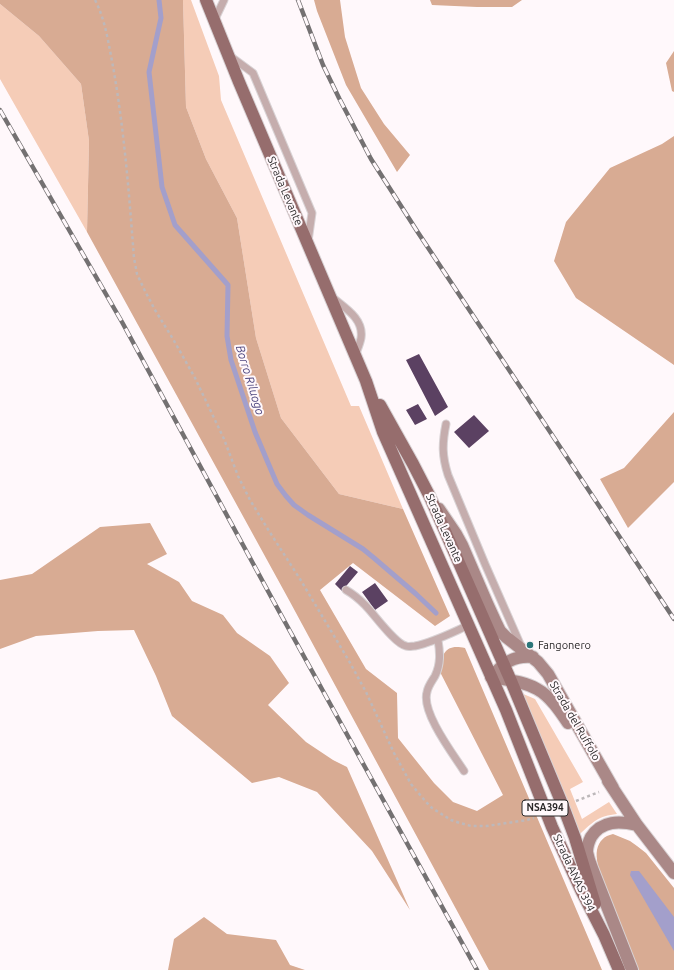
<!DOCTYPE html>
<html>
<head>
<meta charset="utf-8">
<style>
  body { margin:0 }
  canvas { display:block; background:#fff8fb }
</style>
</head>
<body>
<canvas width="674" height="970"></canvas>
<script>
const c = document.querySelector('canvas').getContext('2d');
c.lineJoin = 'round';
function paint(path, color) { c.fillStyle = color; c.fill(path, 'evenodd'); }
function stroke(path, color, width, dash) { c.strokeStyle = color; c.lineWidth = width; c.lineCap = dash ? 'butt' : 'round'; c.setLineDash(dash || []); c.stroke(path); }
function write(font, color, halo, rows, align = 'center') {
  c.font = font + ' Ubuntu,sans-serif'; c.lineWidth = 4; c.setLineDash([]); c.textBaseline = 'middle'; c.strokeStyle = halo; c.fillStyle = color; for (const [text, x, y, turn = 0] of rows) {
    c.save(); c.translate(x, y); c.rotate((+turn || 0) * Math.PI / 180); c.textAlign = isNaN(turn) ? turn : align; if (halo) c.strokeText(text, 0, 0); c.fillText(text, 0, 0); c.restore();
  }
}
paint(new Path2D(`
  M 183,0 L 191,0 L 219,76 L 221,100 L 351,406 L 359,406 L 403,509 L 339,494 L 281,418 L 256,338 L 237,218 L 206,159 L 186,107 Z
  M 0,4 L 39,36 L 81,84 L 89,141 L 87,232 L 0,79 Z
  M 521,693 L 535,699 L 583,782 L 570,789 L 582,819 L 609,802 L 617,814 C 598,816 593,822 580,834 Z`), '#f5ccb7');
paint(new Path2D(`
  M 0,0 L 183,0 L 186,107 L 206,159 L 237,218 L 256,338 L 281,418 L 339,494 L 403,509 L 450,616 L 435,626 L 353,563 L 320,590 L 366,669 L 397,693 L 398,738 L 434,783 L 453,802 L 477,811 L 503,795 L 439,670 C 443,653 445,644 465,648 L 602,970 L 489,970 L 289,600 L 87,232 L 89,141 L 81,84 L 39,36 L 0,4 Z
  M 314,0 L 340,0 L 345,37 L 361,88 L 384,124 L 410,155 L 397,172 L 346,85 L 317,11 Z
  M 430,0 L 522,0 L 512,7 L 477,7 L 432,5 Z
  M 674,51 L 674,92 L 672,91 L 666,63 Z
  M 674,136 L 674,365 L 576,298 L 554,261 L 566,222 L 610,168 L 662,144 Z
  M 674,412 L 674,482 L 628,528 L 600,479 L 624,468 Z
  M 150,523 L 167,554 L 147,564 L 179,582 L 192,601 L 223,615 L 237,633 L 270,656 L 289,683 L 268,705 L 306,742 L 333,760 L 347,767 L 410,910 L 372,851 L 317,792 L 279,777 L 252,783 L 172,716 L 156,676 L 134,630 L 98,631 L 36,636 L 0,649 L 0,580 L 32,574 L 100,527 Z
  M 613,834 L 630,841 L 637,846 L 646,853 L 674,888 L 674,970 L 637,970 C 629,952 622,933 615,915 C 609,900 594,865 597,850 C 599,841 604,836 613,834 Z
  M 204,917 L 227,934 L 276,940 L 290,965 L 305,970 L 168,970 L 174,939 Z`), '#d8ab93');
paint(new Path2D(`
  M 631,871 L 639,871 L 674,917 L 674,951 L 630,875 Z`), '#a39fcb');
stroke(new Path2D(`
  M 159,0 L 161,18 L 149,72 L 162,187 L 175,225 L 228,285 L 227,336 L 231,360 L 255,432 L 277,484 L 286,496 L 294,505 L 308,515 L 363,549 L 374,558 L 416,594 L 436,613`), '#a39fcb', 5);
paint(new Path2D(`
  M 419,354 L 448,407 L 435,416 L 406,360 Z
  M 418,404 L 427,419 L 415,425 L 406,410 Z
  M 474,415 L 489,431 L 469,448 L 454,432 Z
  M 350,566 L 358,572 L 342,591 L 335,584 Z
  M 375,583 L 388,601 L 375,610 L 362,592 Z`), '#5b4162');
const lane = new Path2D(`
  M 214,21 L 224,0
  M 230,56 L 253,73 L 312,213 L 308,241
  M 333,298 C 345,308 364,319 361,338 C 360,344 357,350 355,356
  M 446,424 C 442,444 442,456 448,475 L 485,564 L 521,646
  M 346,590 C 353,594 359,599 365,605 C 374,614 395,644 406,646 C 409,647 412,646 415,646 C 434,642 451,633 469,625
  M 438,640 C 440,652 441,664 435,676 C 432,681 428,686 427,692 C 421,712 453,754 464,771`);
const secondary = new Path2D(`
  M 439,509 L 456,534 L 462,545 L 487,603 L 497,625 L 500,631 L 506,637 L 538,662 L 548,674 L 613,788
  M 491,677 C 506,680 523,681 537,689 C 550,696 560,711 568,723
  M 491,677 C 504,663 513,655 533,657
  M 608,781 L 637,825 L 674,873
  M 632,970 L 592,868 C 590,863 588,857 587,852 C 587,847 589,841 591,837 C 602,820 620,821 637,825`);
const primary = new Path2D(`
  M 206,0 L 239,82 L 366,381 L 383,432 L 506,710 L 552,827 L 581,890 L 604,935 L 619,970
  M 380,405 L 413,464 L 430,497 L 511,681 L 563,806 L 575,838 L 595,904`);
stroke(lane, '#d9d3d5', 9);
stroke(secondary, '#d9d3d5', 14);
stroke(primary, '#d9d3d5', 14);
stroke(new Path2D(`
  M 95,0 C 105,19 108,41 112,61 C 124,126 129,193 134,258 L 137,274 L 145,291 L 155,310 L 173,339 L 195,378 L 224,439 L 238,476 L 250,500 L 269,531 L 300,579 L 349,661 L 366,692 L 394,753 L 411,784 L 426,802 L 432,808 L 451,820 L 460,823 L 471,826 L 487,826 L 527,820 L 534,818
  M 576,801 L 599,792`), '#bdb8ba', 2.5, [3, 3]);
stroke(lane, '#c5adad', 7);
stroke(secondary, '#aa8887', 12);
stroke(primary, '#966d6d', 12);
const rail = new Path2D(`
  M 298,0 L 323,65 L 339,98 L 371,159 L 417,231 L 674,619
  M 0,110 L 122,322 L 275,604 L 477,970`);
stroke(rail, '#747172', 4.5);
stroke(rail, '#fff8fb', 3, [9]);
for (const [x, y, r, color] of [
  [530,645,4,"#2c7679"]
]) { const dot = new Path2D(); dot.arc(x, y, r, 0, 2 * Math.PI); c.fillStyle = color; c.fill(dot); stroke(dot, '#fff8fb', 1.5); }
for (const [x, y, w] of [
  [545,808,46]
]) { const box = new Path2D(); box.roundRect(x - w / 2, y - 8, w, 16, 3); c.fillStyle = '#fff8fb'; c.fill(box); stroke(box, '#2a2829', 1); }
write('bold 10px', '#2a2829', null, [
  ["NSA394",545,808]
]);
write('11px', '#2a2829', '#fff8fb', [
  ["Strada Levante",285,191,67],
  ["Strada Levante",444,528,66],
  ["Strada del Ruffolo",575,721,60],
  ["Strada ANAS 394",574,873,65]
]);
write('11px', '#2a2829', '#fff8fb', [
  ["Fangonero",538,645]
], 'left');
write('italic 12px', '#4e467f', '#fff8fb', [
  ["Borro Riluogo",250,380,73]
]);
</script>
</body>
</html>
